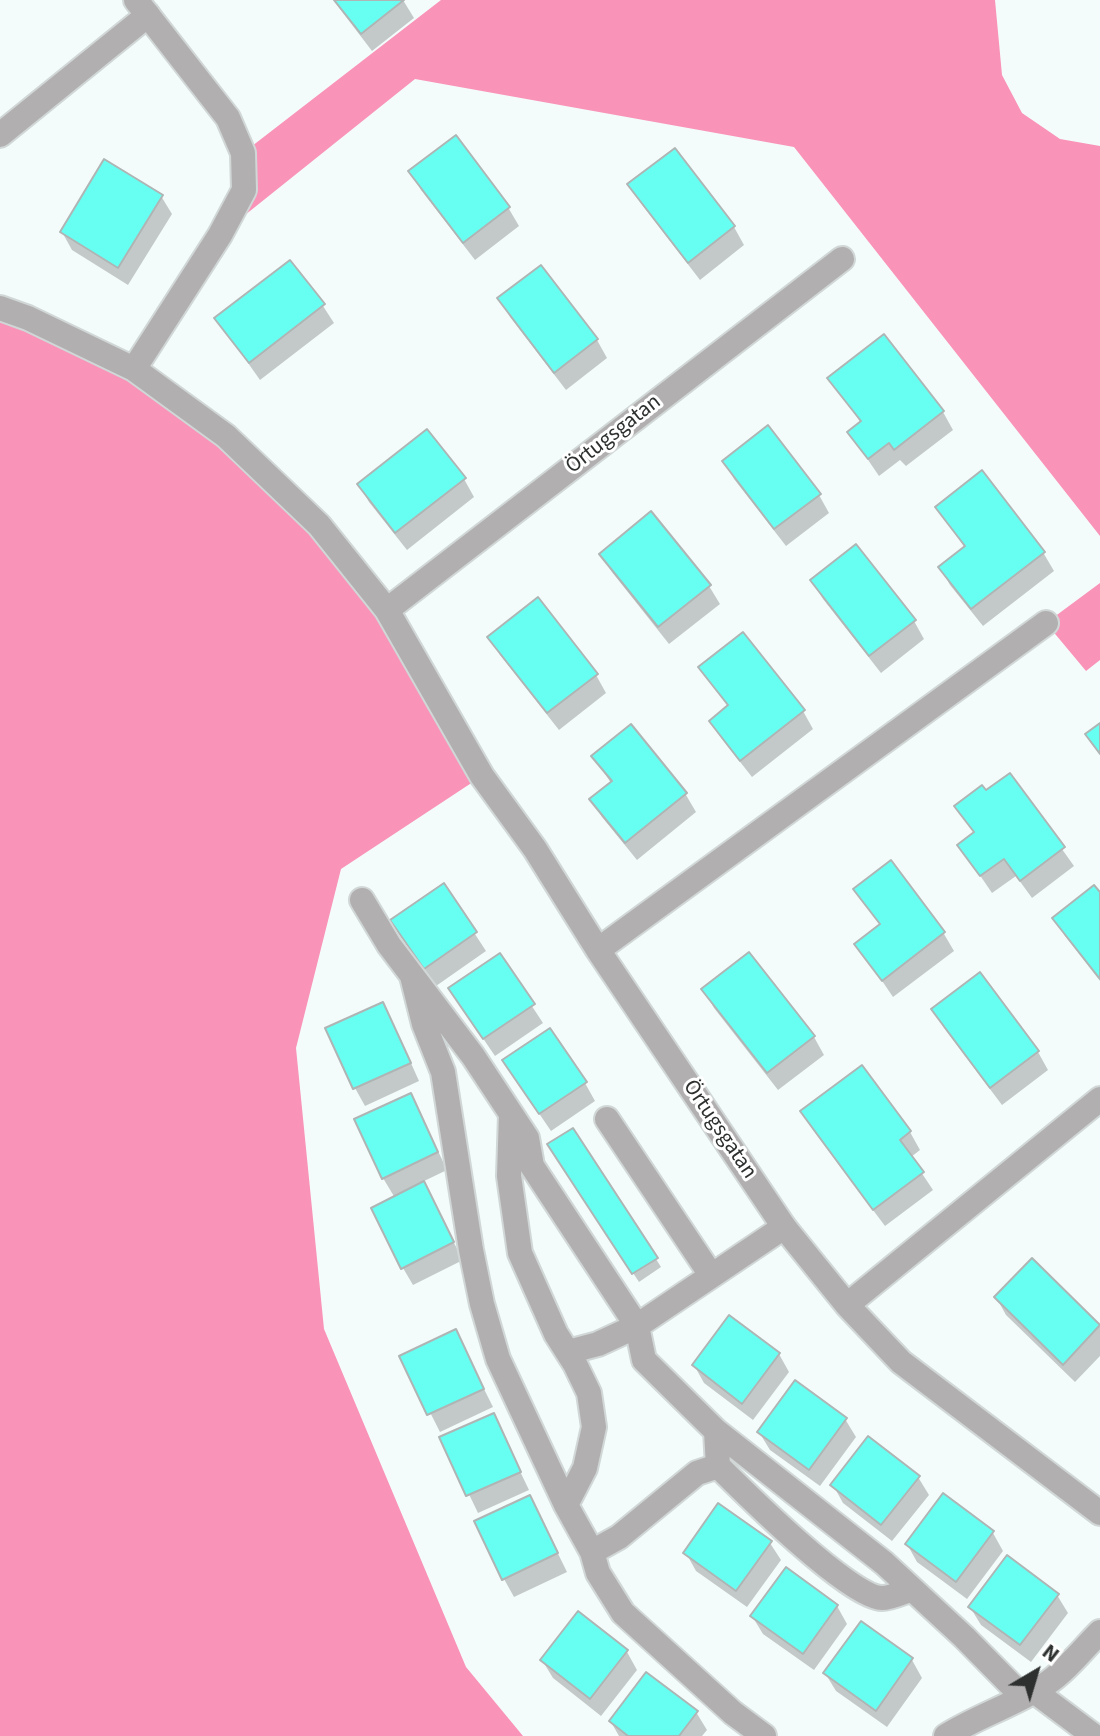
<!DOCTYPE html>
<html>
<head>
<meta charset="utf-8">
<style>
  body { margin:0 }
  #map { position:relative; width:1100px; height:1736px; overflow:hidden; background:#f4fcfb; font-family:"Source Sans 3",sans-serif }
  canvas { display:block }
  .north { position:absolute; left:996px; top:1632px; width:80px; height:80px; -webkit-text-stroke:6px #fff; paint-order:stroke; rotate:38deg; font-size:22px; font-weight:700; line-height:32px; text-align:center; color:#2d302f }
  .north::after { content:''; display:block; margin:auto; width:28px; height:36px; background:#2d302f; clip-path:polygon(50% 0,100% 100%,50% 72%,0 100%) }
</style>
</head>
<body>
<div id="map">
<canvas width="1100" height="1736"></canvas>
<div class="north">N</div>
</div>
<script>
const c = document.querySelector('canvas').getContext('2d');
c.lineJoin = 'round';
function paint(path, color) { c.fillStyle = color; c.fill(path, 'evenodd'); }
function stroke(path, color, width, dash) { c.strokeStyle = color; c.lineWidth = width; c.lineCap = dash ? 'butt' : 'round'; c.setLineDash(dash || []); c.stroke(path); }
function write(font, color, halo, rows, align = 'center') {
  c.font = font + ' "Source Sans 3",sans-serif'; c.lineWidth = 6; c.setLineDash([]); c.textBaseline = 'middle'; c.strokeStyle = halo; c.fillStyle = color; for (const [text, x, y, turn = 0] of rows) {
    c.save(); c.translate(x, y); c.rotate((+turn || 0) * Math.PI / 180); c.textAlign = isNaN(turn) ? turn : align; if (halo) c.strokeText(text, 0, 0); c.fillText(text, 0, 0); c.restore();
  }
}
paint(new Path2D(`
  M 441,0 L 995,0 L 1002,75 L 1022,113 L 1060,139 L 1100,146 L 1100,536 L 794,147 L 415,79 L 220,235 L 243,153 Z
  M 0,308 L 134,369 L 319,525 L 482,776 L 341,869 L 296,1048 L 324,1329 L 466,1667 L 523,1736 L 0,1736 Z
  M 1100,583 L 1100,660 L 1086,671 L 1046,623 Z`), '#f993b8');
paint(new Path2D(`
  M 333,0 L 403,0 L 414,18 L 372,51 Z
  M 455,138 L 509,209 L 519,226 L 475,260 L 421,190 L 411,172 Z
  M 675,150 L 734,227 L 744,245 L 700,280 L 640,202 L 630,184 Z
  M 161,196 L 172,214 L 128,285 L 72,250 L 62,232 Z
  M 290,263 L 323,306 L 334,323 L 260,380 L 217,319 Z
  M 500,299 L 597,340 L 607,358 L 566,390 L 510,317 Z
  M 830,378 L 943,412 L 953,430 L 906,466 L 900,460 L 879,476 L 849,432 L 861,423 Z
  M 724,461 L 819,495 L 829,513 L 786,546 L 734,479 Z
  M 982,473 L 1044,554 L 1054,571 L 983,626 L 950,585 L 940,567 L 965,548 L 938,507 Z
  M 464,479 L 474,497 L 407,550 L 369,502 L 359,484 Z
  M 601,554 L 709,586 L 720,604 L 669,644 L 612,572 Z
  M 812,581 L 914,621 L 924,639 L 881,673 L 823,599 Z
  M 490,637 L 596,675 L 606,693 L 559,730 L 500,655 Z
  M 701,668 L 803,711 L 813,729 L 752,777 L 722,739 L 711,721 L 729,708 Z
  M 631,727 L 686,795 L 696,812 L 637,860 L 602,817 L 591,799 L 611,783 L 594,757 Z
  M 1010,776 L 1074,866 L 1032,898 L 1016,876 L 992,893 L 960,846 L 975,835 L 957,807 L 986,793 Z
  M 890,863 L 944,934 L 954,951 L 893,997 L 857,944 L 881,926 L 856,889 Z
  M 443,885 L 486,951 L 436,986 L 403,938 Z
  M 1100,895 L 1100,981 L 1065,936 L 1055,918 Z
  M 499,956 L 543,1023 L 495,1056 L 461,1006 Z
  M 979,975 L 1038,1052 L 1048,1070 L 1002,1105 L 944,1028 L 933,1010 Z
  M 704,990 L 814,1037 L 824,1055 L 778,1090 L 714,1008 Z
  M 393,1023 L 419,1081 L 365,1106 L 355,1088 Z
  M 861,1068 L 910,1132 L 920,1150 L 911,1157 L 933,1190 L 885,1226 L 813,1130 L 803,1112 Z
  M 515,1078 L 585,1083 L 595,1101 L 551,1131 Z
  M 420,1113 L 447,1170 L 422,1182 L 463,1260 L 413,1285 L 403,1268 L 395,1198 L 383,1178 Z
  M 555,1154 L 656,1259 L 661,1267 L 639,1282 Z
  M 1032,1261 L 1100,1327 L 1100,1356 L 1075,1382 L 1006,1315 L 996,1297 Z
  M 455,1331 L 493,1407 L 440,1432 L 402,1357 Z
  M 779,1354 L 789,1372 L 753,1420 L 704,1383 L 694,1365 Z
  M 493,1415 L 529,1490 L 478,1513 L 442,1438 Z
  M 845,1419 L 856,1437 L 820,1486 L 770,1450 L 759,1432 Z
  M 918,1477 L 929,1495 L 892,1541 L 843,1503 L 833,1485 Z
  M 539,1515 L 567,1572 L 514,1597 L 504,1579 Z
  M 993,1533 L 1003,1551 L 967,1599 L 917,1562 L 907,1544 Z
  M 770,1543 L 781,1560 L 747,1607 L 696,1571 L 686,1553 Z
  M 1057,1595 L 1068,1613 L 1031,1662 L 981,1625 L 970,1607 Z
  M 837,1606 L 847,1624 L 814,1670 L 763,1634 L 752,1616 Z
  M 627,1652 L 637,1670 L 601,1716 L 553,1678 L 542,1660 Z
  M 912,1660 L 922,1678 L 887,1727 L 836,1691 L 825,1673 Z
  M 696,1712 L 707,1730 L 702,1736 L 619,1736 L 611,1722 Z`), '#0003');
const building = new Path2D(`
  M 334,0 L 404,0 L 361,34 Z
  M 456,135 L 510,207 L 463,243 L 408,171 Z
  M 675,148 L 735,226 L 688,263 L 627,184 Z
  M 104,159 L 163,195 L 118,268 L 60,232 Z
  M 290,260 L 325,304 L 249,363 L 214,318 Z
  M 541,265 L 598,339 L 554,373 L 497,298 Z
  M 884,334 L 944,411 L 894,450 L 889,443 L 868,459 L 847,432 L 861,421 L 827,378 Z
  M 768,425 L 821,494 L 774,529 L 722,461 Z
  M 427,429 L 466,478 L 395,533 L 357,484 Z
  M 982,470 L 1045,552 L 971,609 L 938,567 L 965,546 L 935,507 Z
  M 651,511 L 711,585 L 658,627 L 599,554 Z
  M 856,544 L 916,620 L 869,656 L 810,580 Z
  M 538,597 L 598,674 L 547,713 L 487,637 Z
  M 743,632 L 805,710 L 740,761 L 709,721 L 728,705 L 698,667 Z
  M 1100,723 L 1100,754 L 1085,734 Z
  M 631,724 L 687,793 L 625,843 L 589,799 L 612,781 L 591,756 Z
  M 1010,773 L 1065,847 L 1020,881 L 1004,859 L 980,876 L 957,845 L 974,832 L 954,806 L 982,785 L 986,790 Z
  M 891,860 L 945,932 L 882,981 L 854,944 L 880,924 L 853,889 Z
  M 444,883 L 477,932 L 424,969 L 390,920 Z
  M 1094,885 L 1100,892 L 1100,979 L 1052,918 Z
  M 749,952 L 815,1036 L 767,1073 L 701,989 Z
  M 500,953 L 535,1004 L 483,1039 L 448,988 Z
  M 980,972 L 1039,1051 L 990,1088 L 931,1009 Z
  M 383,1002 L 411,1063 L 353,1089 L 325,1028 Z
  M 550,1028 L 587,1082 L 539,1114 L 502,1060 Z
  M 862,1065 L 911,1131 L 900,1140 L 924,1172 L 873,1210 L 800,1111 Z
  M 411,1093 L 438,1152 L 382,1179 L 354,1119 Z
  M 573,1128 L 658,1258 L 632,1274 L 547,1144 Z
  M 424,1181 L 454,1242 L 401,1269 L 371,1208 Z
  M 1032,1258 L 1100,1325 L 1063,1365 L 994,1297 Z
  M 729,1315 L 780,1353 L 742,1404 L 692,1365 Z
  M 456,1329 L 484,1389 L 427,1415 L 399,1356 Z
  M 795,1380 L 847,1418 L 809,1470 L 757,1432 Z
  M 494,1413 L 521,1472 L 466,1496 L 439,1437 Z
  M 868,1436 L 920,1476 L 881,1525 L 830,1485 Z
  M 943,1493 L 994,1531 L 956,1582 L 905,1544 Z
  M 530,1495 L 558,1553 L 502,1580 L 474,1521 Z
  M 718,1503 L 772,1541 L 736,1591 L 683,1553 Z
  M 1007,1555 L 1059,1594 L 1020,1645 L 968,1607 Z
  M 786,1567 L 838,1605 L 803,1654 L 750,1616 Z
  M 578,1611 L 628,1650 L 590,1699 L 540,1660 Z
  M 861,1621 L 913,1658 L 876,1711 L 823,1673 Z
  M 646,1672 L 698,1711 L 679,1736 L 628,1736 L 609,1721 Z`);
paint(building, '#68fff3');
stroke(building, '#aeb5b4', 2);
const lane = new Path2D(`
  M 0,135 L 148,15
  M 362,900 L 389,945 L 473,1056 L 527,1138 L 532,1166 L 637,1326 L 784,1227
  M 412,976 L 424,1024 L 443,1072 L 471,1250 L 482,1304 L 498,1359 L 566,1505 L 592,1552 L 598,1573 L 623,1613 L 733,1713 L 764,1736
  M 511,1114 L 509,1176 L 520,1253 L 556,1334 L 575,1364 L 589,1393 L 594,1427 L 585,1468 L 566,1505
  M 607,1119 L 711,1275
  M 568,1352 L 598,1344 L 637,1326 L 644,1360 L 716,1431 L 884,1563 L 964,1637 L 1023,1697
  M 716,1431 L 718,1466 C 744,1492 850,1598 882,1598 C 891,1598 903,1592 912,1589
  M 592,1552 L 619,1537 L 697,1473 L 718,1466
  M 1034,1691 L 1094,1736
  M 946,1736 C 978,1716 1014,1705 1046,1684 C 1066,1671 1083,1649 1100,1632`);
const street = new Path2D(`
  M 0,308 L 28,318 L 134,369 L 226,436 L 319,525 L 387,610 L 482,776 L 535,849 L 598,950 L 784,1227 L 847,1305 L 901,1362 L 1100,1513
  M 134,369 L 220,235 L 244,190 L 243,153 L 228,118 L 136,0
  M 387,610 L 842,259
  M 598,950 L 1046,623
  M 847,1305 L 1100,1099`);
stroke(lane, '#d0d7d6', 28);
stroke(street, '#d0d7d6', 28);
stroke(lane, '#b2afb0', 24);
stroke(street, '#b2afb0', 24);
write('22px', '#2d302f', '#fff', [
  ["Örtugsgatan",614,435,-38],
  ["Örtugsgatan",719,1130,56]
]);
</script>
</body>
</html>
